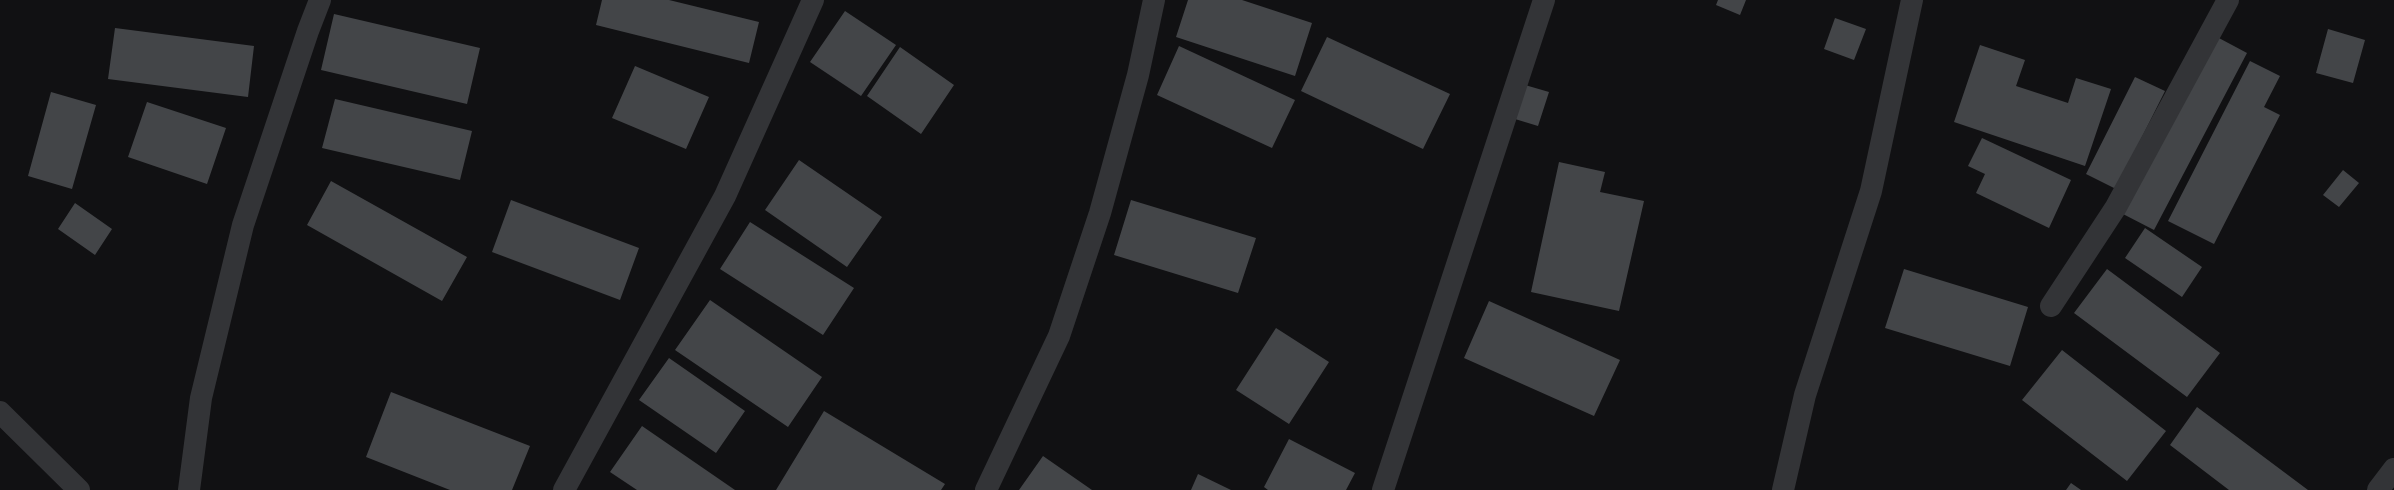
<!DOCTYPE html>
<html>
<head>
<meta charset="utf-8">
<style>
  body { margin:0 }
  canvas { display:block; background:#111113 }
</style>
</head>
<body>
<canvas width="2394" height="490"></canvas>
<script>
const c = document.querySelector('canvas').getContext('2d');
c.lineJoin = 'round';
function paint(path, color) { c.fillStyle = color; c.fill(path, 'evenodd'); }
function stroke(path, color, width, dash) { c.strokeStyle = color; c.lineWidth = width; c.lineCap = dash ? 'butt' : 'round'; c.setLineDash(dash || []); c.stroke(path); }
paint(new Path2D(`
  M 602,0 L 669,0 L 759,22 L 749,63 L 596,25 Z
  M 1188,0 L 1242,0 L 1312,23 L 1295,76 L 1176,37 Z
  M 1718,0 L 1746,0 L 1740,15 L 1716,5 Z
  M 845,11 L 896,45 L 861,96 L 810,62 Z
  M 334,14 L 480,48 L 467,104 L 321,70 Z
  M 1835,18 L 1866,29 L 1854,60 L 1824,49 Z
  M 115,28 L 254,46 L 248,97 L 108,79 Z
  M 2328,29 L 2365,40 L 2353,83 L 2316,73 Z
  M 1327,37 L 1450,94 L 1423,149 L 1301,91 Z
  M 2217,37 L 2247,53 L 2154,230 L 2123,214 Z
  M 1980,45 L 2025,60 L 2016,86 L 2068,103 L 2076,78 L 2111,89 L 2085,166 L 1954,122 Z
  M 1179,46 L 1295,100 L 1272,148 L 1157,95 Z
  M 900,47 L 954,85 L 921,134 L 867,96 Z
  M 2250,61 L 2280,76 L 2264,107 L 2280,115 L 2214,244 L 2168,221 Z
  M 635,66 L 709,97 L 686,149 L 612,118 Z
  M 2135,77 L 2165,91 L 2116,189 L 2086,174 Z
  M 1525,85 L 1549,92 L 1538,126 L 1515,119 Z
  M 51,92 L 96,105 L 72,189 L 28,176 Z
  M 335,99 L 472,131 L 460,180 L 322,148 Z
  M 147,102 L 226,128 L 207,184 L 128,157 Z
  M 1982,138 L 2071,180 L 2049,228 L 1976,193 L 1985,174 L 1968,166 Z
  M 799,160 L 882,217 L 847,267 L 765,210 Z
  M 1559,162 L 1605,172 L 1600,192 L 1644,201 L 1619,311 L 1531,292 Z
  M 2343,170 L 2359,183 L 2339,207 L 2323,195 Z
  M 331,181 L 467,257 L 442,301 L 307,225 Z
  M 511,200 L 639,248 L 620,300 L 492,252 Z
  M 1131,200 L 1256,238 L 1238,293 L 1114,255 Z
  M 75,203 L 112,229 L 95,255 L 58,229 Z
  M 750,222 L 854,288 L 823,335 L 720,269 Z
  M 2145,228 L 2202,267 L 2182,297 L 2125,258 Z
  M 1904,269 L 2028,307 L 2010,366 L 1885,328 Z
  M 2107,269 L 2220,353 L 2187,397 L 2074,313 Z
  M 710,300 L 822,377 L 788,427 L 675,350 Z
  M 1489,301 L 1620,360 L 1594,416 L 1464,358 Z
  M 1276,328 L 1329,362 L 1289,424 L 1236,390 Z
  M 2062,350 L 2166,431 L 2127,481 L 2022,400 Z
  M 669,358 L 745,411 L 716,453 L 639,400 Z
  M 391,392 L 530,446 L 512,490 L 450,490 L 366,457 Z
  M 2197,407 L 2308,490 L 2229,490 L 2170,445 Z
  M 824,411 L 945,484 L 941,490 L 776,490 Z
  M 642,426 L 735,490 L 637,490 L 610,472 Z
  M 1289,439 L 1355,473 L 1346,490 L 1268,490 L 1264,487 Z
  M 1043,456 L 1092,490 L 1019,490 Z
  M 1198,474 L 1231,490 L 1191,490 Z
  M 2071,483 L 2081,490 L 2066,490 Z`), '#434548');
stroke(new Path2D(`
  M 2051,306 L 2116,207 L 2228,0
  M 0,412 L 79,490
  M 189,490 L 201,398 L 243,225 L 308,31 L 320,0
  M 564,490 L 725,196 L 813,0
  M 986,490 L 1059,336 L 1100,213 L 1138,75 L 1154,0
  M 1383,490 L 1544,0
  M 1783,490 L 1805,395 L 1871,191 L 1912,0
  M 2378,490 L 2394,469`), '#333437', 22);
</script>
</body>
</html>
